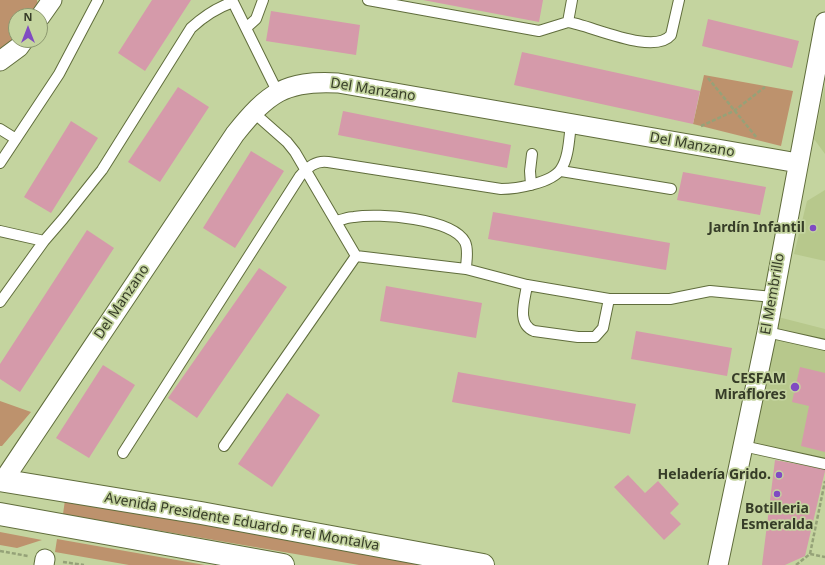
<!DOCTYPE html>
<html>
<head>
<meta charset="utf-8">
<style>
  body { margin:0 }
  #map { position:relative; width:825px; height:565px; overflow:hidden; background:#c4d49f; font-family:"Noto Sans",sans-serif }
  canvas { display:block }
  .north { position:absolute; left:8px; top:8px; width:40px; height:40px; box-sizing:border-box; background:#c4d49f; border:1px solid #8c986f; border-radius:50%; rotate:0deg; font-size:11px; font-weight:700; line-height:16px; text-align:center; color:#373d28 }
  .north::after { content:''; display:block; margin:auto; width:14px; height:18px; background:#804bc2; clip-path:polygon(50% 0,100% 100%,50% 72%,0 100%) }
</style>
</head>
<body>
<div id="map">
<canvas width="825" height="565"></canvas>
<div class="north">N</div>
</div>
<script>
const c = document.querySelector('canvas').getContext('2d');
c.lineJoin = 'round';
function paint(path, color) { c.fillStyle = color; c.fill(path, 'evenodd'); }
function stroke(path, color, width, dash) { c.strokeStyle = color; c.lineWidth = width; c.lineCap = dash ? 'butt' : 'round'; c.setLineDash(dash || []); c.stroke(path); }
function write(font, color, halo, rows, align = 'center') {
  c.font = font + ' "Noto Sans",sans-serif'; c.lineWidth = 3.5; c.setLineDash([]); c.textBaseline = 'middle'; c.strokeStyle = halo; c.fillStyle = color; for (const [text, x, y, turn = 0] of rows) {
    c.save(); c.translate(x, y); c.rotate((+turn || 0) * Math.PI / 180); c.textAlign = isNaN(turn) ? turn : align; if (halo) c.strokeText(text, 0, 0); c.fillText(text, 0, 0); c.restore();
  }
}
paint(new Path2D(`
  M 825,85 L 825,154 L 814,139 Z
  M 825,190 L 825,261 L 794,254 L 807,201 Z
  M 778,317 L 825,329 L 825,460 L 754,446 Z`), '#b7c88c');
paint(new Path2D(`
  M 0,0 L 37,0 L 38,5 L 31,16 L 16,16 L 16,36 L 10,44 L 0,49 Z
  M 704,75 L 793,91 L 781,146 L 693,124 Z
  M 0,401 L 31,412 L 2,446 L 0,446 Z
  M 65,500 L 431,565 L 359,565 L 63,514 Z
  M 0,532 L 42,540 L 17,548 L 0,545 Z
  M 57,539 L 205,565 L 129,565 L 55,552 Z`), '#bd926d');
paint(new Path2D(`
  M 152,0 L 191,0 L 145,71 L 118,53 Z
  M 423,0 L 543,0 L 539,22 Z
  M 271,11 L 360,25 L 356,55 L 266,41 Z
  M 708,19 L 799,41 L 792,68 L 702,46 Z
  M 522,52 L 700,91 L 693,124 L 514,85 Z
  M 178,87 L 209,107 L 160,182 L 128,162 Z
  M 343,111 L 511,145 L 507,168 L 338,135 Z
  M 71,121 L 98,138 L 51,213 L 24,197 Z
  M 251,151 L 284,171 L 235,248 L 203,228 Z
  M 683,172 L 766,187 L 760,215 L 677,200 Z
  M 493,212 L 670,243 L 666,270 L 488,239 Z
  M 87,230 L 114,248 L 20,392 L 0,379 L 0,364 Z
  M 259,268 L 287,287 L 197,418 L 168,398 Z
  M 386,286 L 482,303 L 476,338 L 380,321 Z
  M 636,331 L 732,348 L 727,376 L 631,359 Z
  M 103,365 L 135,385 L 89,458 L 56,438 Z
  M 800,367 L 825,373 L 825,452 L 801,446 L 809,406 L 792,402 Z
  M 458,372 L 636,404 L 630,434 L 452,402 Z
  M 287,393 L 320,415 L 272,487 L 238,464 Z
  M 775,460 L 825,469 L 825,471 L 805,556 L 785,565 L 762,565 Z
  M 628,475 L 645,493 L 658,481 L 679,504 L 670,513 L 681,524 L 664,540 L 614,487 Z`), '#d59aaa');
const service = new Path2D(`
  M 232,0 L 278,93
  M 368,0 L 539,31 L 568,22
  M 572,0 L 568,22 C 590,25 654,56 671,35 L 679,0
  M 246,28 L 256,19 L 263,0
  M 253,112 L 287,142 L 295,152 L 356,256 L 466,269 L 527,285 L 609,299 L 670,299 L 710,291 L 773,297
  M 0,129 L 16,139
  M 0,163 L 59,74 L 98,0
  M 561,171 L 671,189
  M 531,185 L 530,171 L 532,154
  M 336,221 C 342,220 348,217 354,217 C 379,213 452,218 465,242 C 469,250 466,261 466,269
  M 0,231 L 44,241
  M 527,285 C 525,300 516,324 534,331 L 578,337 L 595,337 L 603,328 L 609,299
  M 0,302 L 44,241 L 63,219 L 102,170 L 191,28 C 204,16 216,8 233,2
  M 767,332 L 825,345
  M 224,446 L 356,256
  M 743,446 L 825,464
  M 123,453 L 300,176 C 308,167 316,160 328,162 L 501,189 C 516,189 552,183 561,169 C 569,157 569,138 571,124`);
const minor = new Path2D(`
  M 40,17 L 52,0
  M 0,61 L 19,47 L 24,40
  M 3,481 L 235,134 C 268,93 285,80 338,83 L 798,163
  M 44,565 L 45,559
  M 718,565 L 767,332 L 825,22`);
const secondary = new Path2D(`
  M 0,480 L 201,513 L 483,565
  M 0,514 L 283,565`);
stroke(service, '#606d3c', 12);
stroke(minor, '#606d3c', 21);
stroke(secondary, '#606d3c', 24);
stroke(new Path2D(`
  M 708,78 L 757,138
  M 701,126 L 734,111 L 765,87
  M 0,551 L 28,556
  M 810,554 L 825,481
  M 63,562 L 84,565
  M 796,565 L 810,554 L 825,557`), '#95a278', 2.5, [4, 2]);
stroke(service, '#fff', 10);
stroke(minor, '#fff', 19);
stroke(secondary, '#fff', 22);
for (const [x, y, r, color] of [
  [813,228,4,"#804bc2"],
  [795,387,5,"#804bc2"],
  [779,475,4,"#804bc2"],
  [777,494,4,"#804bc2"]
]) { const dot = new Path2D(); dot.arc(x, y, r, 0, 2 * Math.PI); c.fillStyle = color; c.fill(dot); stroke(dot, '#c4d49f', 1.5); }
write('14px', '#373d28', '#c4d49f', [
  ["Del Manzano",373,90,9],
  ["Del Manzano",692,145,10],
  ["El Membrillo",773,294,-80],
  ["Del Manzano",122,302,-56],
  ["Avenida Presidente Eduardo Frei Montalva",242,522,10]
]);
write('bold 14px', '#373d28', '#c4d49f', [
  ["Jardín Infantil",805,228],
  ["CESFAM",786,379],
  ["Miraflores",786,395],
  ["Heladería Grido.",771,475],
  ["Botilleria",777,509,"center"],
  ["Esmeralda",777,525,"center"]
], 'right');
</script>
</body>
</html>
